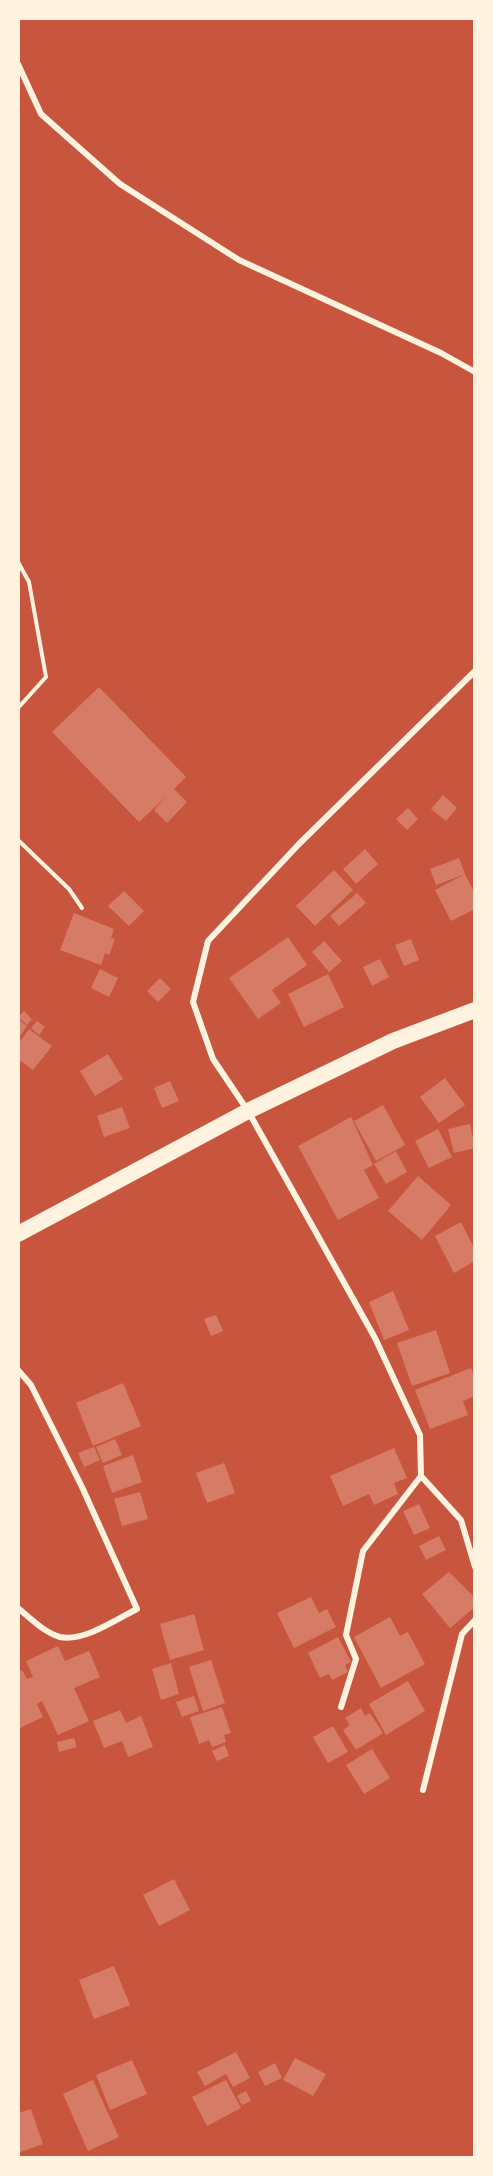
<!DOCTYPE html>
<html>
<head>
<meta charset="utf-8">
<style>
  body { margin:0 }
  #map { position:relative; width:493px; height:2176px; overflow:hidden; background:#c8553d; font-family:Signika,sans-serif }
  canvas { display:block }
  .frame { position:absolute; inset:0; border:20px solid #fff3e0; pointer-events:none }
</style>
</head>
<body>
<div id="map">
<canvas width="493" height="2176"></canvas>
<div class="frame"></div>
</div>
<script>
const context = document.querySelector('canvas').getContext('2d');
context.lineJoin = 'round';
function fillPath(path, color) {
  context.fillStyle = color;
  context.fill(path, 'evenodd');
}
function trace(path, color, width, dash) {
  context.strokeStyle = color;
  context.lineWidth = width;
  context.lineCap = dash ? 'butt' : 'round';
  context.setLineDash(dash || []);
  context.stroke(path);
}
const building = new Path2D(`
  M 99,687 L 186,777 L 174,789 L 187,802 L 167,823 L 154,810 L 167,796 L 139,822 L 52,732 Z
  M 443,795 L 457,808 L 446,821 L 431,809 Z
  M 408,808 L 418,819 L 407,830 L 396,819 Z
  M 365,849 L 378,864 L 356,884 L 343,869 Z
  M 459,858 L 465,874 L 436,885 L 430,869 Z
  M 334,870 L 353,890 L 315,926 L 296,906 Z
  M 465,874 L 475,894 L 475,909 L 451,921 L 435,890 Z
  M 124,891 L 144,911 L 129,926 L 108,906 Z
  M 357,893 L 366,903 L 339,926 L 330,916 Z
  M 74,913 L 114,929 L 111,938 L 115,939 L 109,955 L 105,953 L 101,965 L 60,950 Z
  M 288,937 L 307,965 L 272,990 L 281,1003 L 258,1019 L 229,978 Z
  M 411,939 L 419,960 L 404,966 L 395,945 Z
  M 324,941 L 342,961 L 329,972 L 312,952 Z
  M 380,959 L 389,977 L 372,986 L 363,967 Z
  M 100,969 L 118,978 L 109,997 L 91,988 Z
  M 328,974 L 344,1007 L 304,1027 L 288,994 Z
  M 160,978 L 171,989 L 158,1002 L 147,991 Z
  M 24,1011 L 32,1019 L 27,1025 L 18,1017 Z
  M 18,1019 L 27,1026 L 18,1039 Z
  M 37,1021 L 45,1027 L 39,1035 L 31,1028 Z
  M 29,1029 L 52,1046 L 33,1070 L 18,1059 L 18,1044 Z
  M 108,1054 L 123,1079 L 95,1096 L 80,1071 Z
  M 445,1078 L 465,1105 L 439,1123 L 420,1097 Z
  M 170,1081 L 179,1101 L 162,1108 L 154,1088 Z
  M 383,1105 L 405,1145 L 376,1161 L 354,1121 Z
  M 122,1107 L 130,1128 L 104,1137 L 97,1116 Z
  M 351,1117 L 373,1165 L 364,1170 L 379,1198 L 338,1220 L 298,1146 Z
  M 470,1124 L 475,1148 L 454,1153 L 448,1129 Z
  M 438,1129 L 452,1157 L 429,1168 L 415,1141 Z
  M 396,1151 L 407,1172 L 386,1184 L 374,1164 Z
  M 418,1176 L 451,1205 L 422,1240 L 388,1211 Z
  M 461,1222 L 475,1250 L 475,1261 L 454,1273 L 435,1236 Z
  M 393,1291 L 409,1330 L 384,1340 L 369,1302 Z
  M 216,1315 L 223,1331 L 211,1336 L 204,1319 Z
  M 436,1330 L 450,1373 L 412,1386 L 397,1343 Z
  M 471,1368 L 475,1378 L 475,1396 L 463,1401 L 468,1415 L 430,1429 L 415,1390 Z
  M 123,1383 L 141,1426 L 93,1446 L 76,1403 Z
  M 115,1439 L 122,1455 L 103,1463 L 96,1447 Z
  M 94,1447 L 100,1460 L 84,1467 L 78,1453 Z
  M 394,1448 L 407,1478 L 394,1483 L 398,1494 L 374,1505 L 369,1494 L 343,1506 L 330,1476 Z
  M 133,1455 L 142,1482 L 112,1493 L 103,1466 Z
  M 224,1463 L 235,1493 L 207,1503 L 196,1473 Z
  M 140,1492 L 148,1519 L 122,1526 L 114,1499 Z
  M 419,1504 L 430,1528 L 414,1535 L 403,1511 Z
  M 439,1536 L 446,1550 L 426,1560 L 419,1546 Z
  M 449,1572 L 475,1598 L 475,1607 L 450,1628 L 422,1594 Z
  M 311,1597 L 319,1613 L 327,1609 L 336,1627 L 294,1648 L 277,1613 Z
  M 194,1614 L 204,1650 L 170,1660 L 160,1624 Z
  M 390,1617 L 400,1636 L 408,1632 L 425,1664 L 381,1688 L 354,1637 Z
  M 338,1637 L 351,1662 L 345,1665 L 348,1672 L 332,1680 L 329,1674 L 320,1678 L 308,1653 Z
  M 58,1646 L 65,1661 L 89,1651 L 100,1677 L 74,1688 L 89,1721 L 58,1735 L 42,1701 L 37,1704 L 43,1717 L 18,1729 L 18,1672 L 22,1670 L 27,1679 L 33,1677 L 26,1661 Z
  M 211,1660 L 225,1703 L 203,1711 L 189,1667 Z
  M 171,1663 L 179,1694 L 161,1700 L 152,1669 Z
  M 408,1681 L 425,1711 L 386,1735 L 369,1704 Z
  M 194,1696 L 199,1711 L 182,1717 L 176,1702 Z
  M 222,1707 L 231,1733 L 224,1735 L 226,1742 L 212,1747 L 209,1740 L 199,1744 L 190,1717 Z
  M 361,1708 L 365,1716 L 370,1713 L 383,1733 L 356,1750 L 343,1730 L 350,1725 L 345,1718 Z
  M 120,1710 L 126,1723 L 141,1716 L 153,1747 L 128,1757 L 122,1741 L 104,1748 L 93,1721 Z
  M 333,1726 L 348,1752 L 328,1763 L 313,1737 Z
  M 74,1738 L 77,1747 L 59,1752 L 57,1742 Z
  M 225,1745 L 229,1756 L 217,1761 L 212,1751 Z
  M 372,1749 L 390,1778 L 364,1794 L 346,1765 Z
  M 174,1879 L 190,1910 L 159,1926 L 143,1895 Z
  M 114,1966 L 130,2005 L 94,2019 L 79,1980 Z
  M 236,2052 L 250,2078 L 233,2087 L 226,2074 L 205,2086 L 197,2072 Z
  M 295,2058 L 326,2074 L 313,2096 L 283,2080 Z
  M 132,2060 L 147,2094 L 110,2110 L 96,2075 Z
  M 275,2063 L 282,2078 L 265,2086 L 258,2072 Z
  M 93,2080 L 119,2137 L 88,2151 L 63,2094 Z
  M 226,2080 L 241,2108 L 207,2126 L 192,2097 Z
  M 246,2091 L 251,2101 L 242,2105 L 237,2096 Z
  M 31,2109 L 43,2144 L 18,2153 L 18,2113 Z`);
const path = new Path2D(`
  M 18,562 L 29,582 L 46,677 L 18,708
  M 18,840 L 69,889 L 82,908`);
const minor = new Path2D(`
  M 18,64 L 41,114 L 120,184 L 239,260 L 441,353 L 475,372
  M 475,671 L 299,844 L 208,941 L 193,1002 L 213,1059 L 248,1111 L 375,1338 L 420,1435 L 421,1476 L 461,1520 L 475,1567
  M 18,1370 L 31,1385 L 82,1487 L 137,1609 C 117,1619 84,1642 60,1637 C 45,1633 30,1618 18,1608
  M 341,1707 L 356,1659 L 346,1635 L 363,1551 L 421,1476
  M 423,1790 L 462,1634 L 475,1620`);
const trunk = new Path2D(`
  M 18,1234 L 248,1111 L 393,1041 L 475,1010`);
fillPath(building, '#d67c66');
trace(path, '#fff3e0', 4);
trace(minor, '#fff3e0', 6);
trace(trunk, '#fff3e0', 16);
</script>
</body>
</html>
